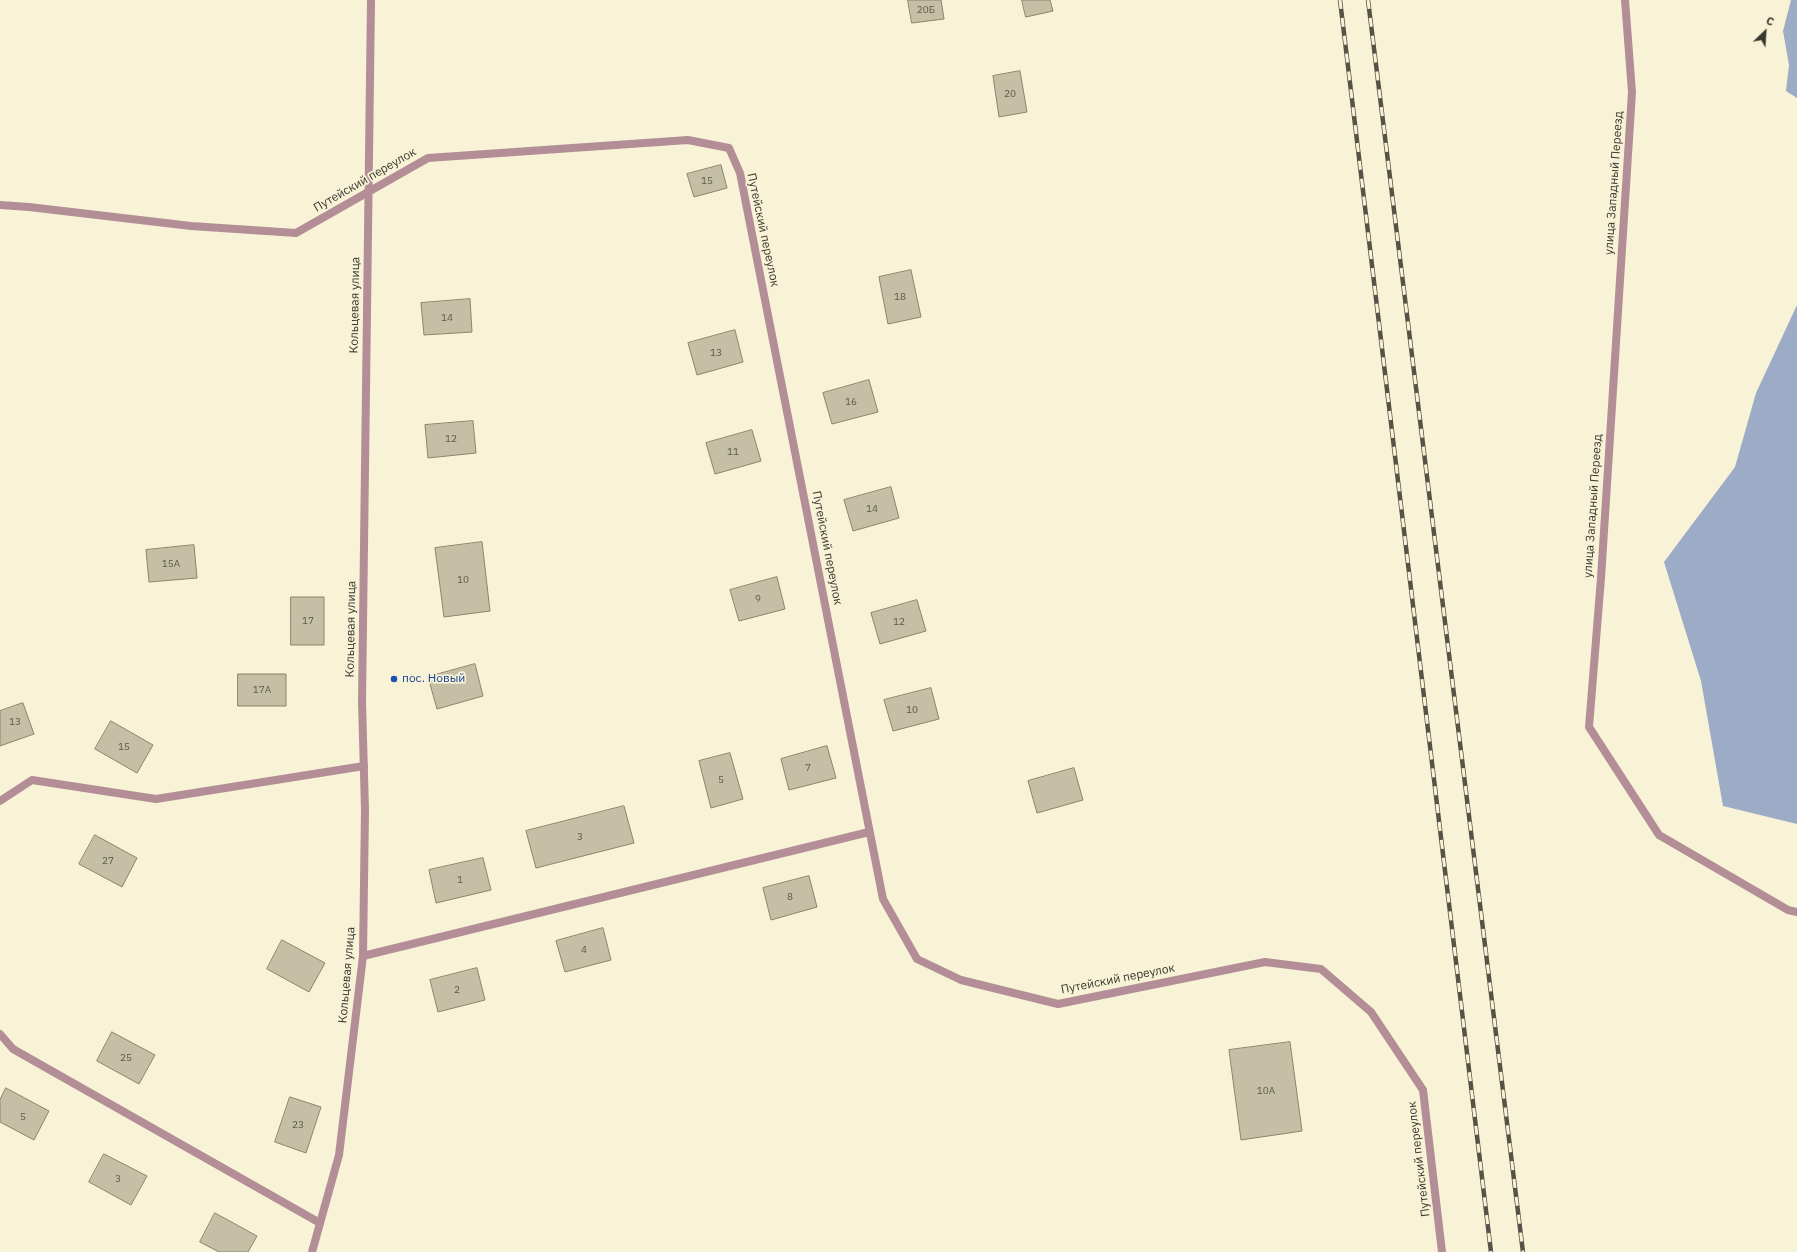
<!DOCTYPE html>
<html>
<head>
<meta charset="utf-8">
<style>
  body { margin:0 }
  #map { position:relative; width:1797px; height:1252px; overflow:hidden; background:#f8f2d7; font-family:"IBM Plex Sans",sans-serif }
  canvas { display:block }
  .north { position:absolute; left:1745px; top:12px; width:40px; height:40px; -webkit-text-stroke:3px #f8f2d7; paint-order:stroke; rotate:25deg; font-size:11px; font-weight:700; line-height:16px; text-align:center; color:#3a372d }
  .north::after { content:''; display:block; margin:auto; width:14px; height:18px; background:#3a372d; clip-path:polygon(50% 0,100% 100%,50% 72%,0 100%) }
</style>
</head>
<body>
<div id="map">
<canvas width="1797" height="1252"></canvas>
<div class="north">С</div>
</div>
<script>
const context = document.querySelector('canvas').getContext('2d');
context.lineJoin = 'round';
function fillPath(path, color) {
  context.fillStyle = color;
  context.fill(path, 'evenodd');
}
function trace(path, color, width, dash) {
  context.strokeStyle = color;
  context.lineWidth = width;
  context.lineCap = dash ? 'butt' : 'round';
  context.setLineDash(dash || []);
  context.stroke(path);
}
function write(font, color, halo, rows, align = 'center') {
  context.font = font + ' "IBM Plex Sans",sans-serif';
  context.lineWidth = 3.5;
  context.setLineDash([]);
  context.textBaseline = 'middle';
  context.strokeStyle = halo;
  context.fillStyle = color;
  for (const [text, x, y, turn = 0] of rows) {
    context.save();
    context.translate(x, y);
    context.rotate((+turn || 0) * Math.PI / 180);
    context.textAlign = isNaN(turn) ? turn : align;
    if (halo) context.strokeText(text, 0, 0);
    context.fillText(text, 0, 0);
    context.restore();
  }
}
const water = new Path2D(`
  M 1791,0 L 1797,0 L 1797,98 L 1786,91 L 1789,65 L 1783,31 Z
  M 1797,305 L 1797,824 L 1723,806 L 1701,681 L 1664,562 L 1735,467 L 1756,393 Z`);
const building = new Path2D(`
  M 908,0 L 941,0 L 944,19 L 912,23 Z
  M 1022,0 L 1050,0 L 1053,11 L 1026,17 Z
  M 1020,71 L 1027,112 L 999,117 L 993,76 Z
  M 721,165 L 727,188 L 694,197 L 687,174 Z
  M 911,270 L 921,317 L 888,324 L 879,277 Z
  M 470,299 L 472,332 L 424,335 L 421,303 Z
  M 735,330 L 743,362 L 697,375 L 688,343 Z
  M 869,380 L 878,412 L 832,424 L 823,393 Z
  M 473,421 L 476,453 L 428,458 L 425,425 Z
  M 752,430 L 761,461 L 715,474 L 706,443 Z
  M 891,487 L 899,518 L 853,531 L 844,500 Z
  M 482,542 L 490,611 L 444,617 L 435,548 Z
  M 194,545 L 197,578 L 149,582 L 146,550 Z
  M 777,577 L 785,609 L 739,621 L 730,590 Z
  M 291,597 L 324,597 L 324,645 L 291,645 Z
  M 917,600 L 926,631 L 880,644 L 871,613 Z
  M 475,664 L 483,696 L 437,709 L 428,677 Z
  M 238,674 L 286,674 L 286,706 L 238,706 Z
  M 931,688 L 939,719 L 893,731 L 884,700 Z
  M 23,703 L 34,734 L 0,746 L 0,711 Z
  M 111,721 L 153,745 L 137,773 L 95,749 Z
  M 827,746 L 836,778 L 789,790 L 781,759 Z
  M 730,753 L 743,799 L 711,808 L 699,761 Z
  M 1074,768 L 1083,800 L 1037,813 L 1028,781 Z
  M 624,806 L 634,843 L 536,868 L 526,831 Z
  M 95,835 L 137,858 L 122,887 L 79,864 Z
  M 483,858 L 491,890 L 436,903 L 429,870 Z
  M 809,876 L 817,907 L 771,920 L 763,888 Z
  M 603,928 L 611,960 L 565,972 L 556,941 Z
  M 282,940 L 325,963 L 309,992 L 267,969 Z
  M 477,968 L 485,1000 L 438,1012 L 430,980 Z
  M 112,1032 L 155,1055 L 139,1084 L 97,1061 Z
  M 1290,1042 L 1302,1131 L 1241,1140 L 1229,1050 Z
  M 6,1088 L 49,1111 L 34,1140 L 0,1122 L 0,1100 Z
  M 290,1097 L 321,1107 L 306,1153 L 275,1142 Z
  M 104,1154 L 147,1176 L 131,1205 L 89,1182 Z
  M 215,1213 L 257,1236 L 248,1252 L 219,1252 L 200,1242 Z`);
const service = new Path2D(`
  M 0,205 L 29,207 L 191,226 L 296,233 L 428,158 L 688,140 L 729,148 L 740,173 L 883,899 L 917,959 L 961,980 L 1058,1004 L 1265,962 L 1321,969 L 1371,1012 L 1423,1090 L 1442,1252
  M 0,801 L 32,780 L 156,799 L 364,766
  M 363,956 L 869,832
  M 0,1034 L 13,1049 L 320,1223`);
const minor = new Path2D(`
  M 1625,0 L 1632,92 L 1601,578 L 1589,727 L 1659,835 L 1788,910 L 1797,912
  M 312,1252 L 339,1155 L 363,956 L 365,810 L 362,702 L 371,0`);
const rail = new Path2D(`
  M 1340,0 L 1491,1252
  M 1368,0 L 1523,1252`);
const markers = [
  [394,679,4,"#1a4fb4"]
];
const numberNames = [
  ["20Б",926,10],
  ["20",1010,94],
  ["15",707,181],
  ["18",900,297],
  ["14",447,318],
  ["13",716,353],
  ["16",851,402],
  ["12",451,439],
  ["11",733,452],
  ["14",872,509],
  ["15А",171,564],
  ["10",463,580],
  ["9",758,599],
  ["17",308,621],
  ["12",899,622],
  ["17А",262,690],
  ["10",912,710],
  ["13",15,722],
  ["15",124,747],
  ["7",808,768],
  ["5",721,780],
  ["3",580,837],
  ["27",108,861],
  ["1",460,880],
  ["8",790,897],
  ["4",584,950],
  ["2",457,990],
  ["25",126,1058],
  ["10А",1266,1091],
  ["5",23,1117],
  ["23",298,1125],
  ["3",118,1179]
];
const streetNames = [
  ["Путейский переулок",365,180,-30],
  ["улица Западный Переезд",1614,183,-86],
  ["Путейский переулок",763,230,78],
  ["Кольцевая улица",355,305,-89],
  ["улица Западный Переезд",1593,506,-86],
  ["Путейский переулок",827,548,79],
  ["Кольцевая улица",351,629,-89],
  ["Кольцевая улица",347,975,-85],
  ["Путейский переулок",1118,979,-11],
  ["Путейский переулок",1419,1159,-97]
];
const transitNames = [
  ["пос. Новый",402,679]
];
fillPath(water, '#9dacc6');
fillPath(building, '#c5c0a5');
trace(building, '#8a846b', 1);
trace(service, '#b38e96', 8);
trace(minor, '#b38e96', 8);
trace(rail, '#565246', 4.5);
trace(rail, '#f8f2d7', 3, [9]);
for (const [x, y, r, color] of markers) {
  const dot = new Path2D();
  dot.arc(x, y, r, 0, 2 * Math.PI);
  context.fillStyle = color;
  context.fill(dot);
  trace(dot, '#f8f2d7', 1.5);
}
write('10px', '#5d594b', null, numberNames);
write('12px', '#3a372d', '#f8f2d7', streetNames);
write('12px', '#164399', '#f8f2d7', transitNames, 'left');
</script>
</body>
</html>
